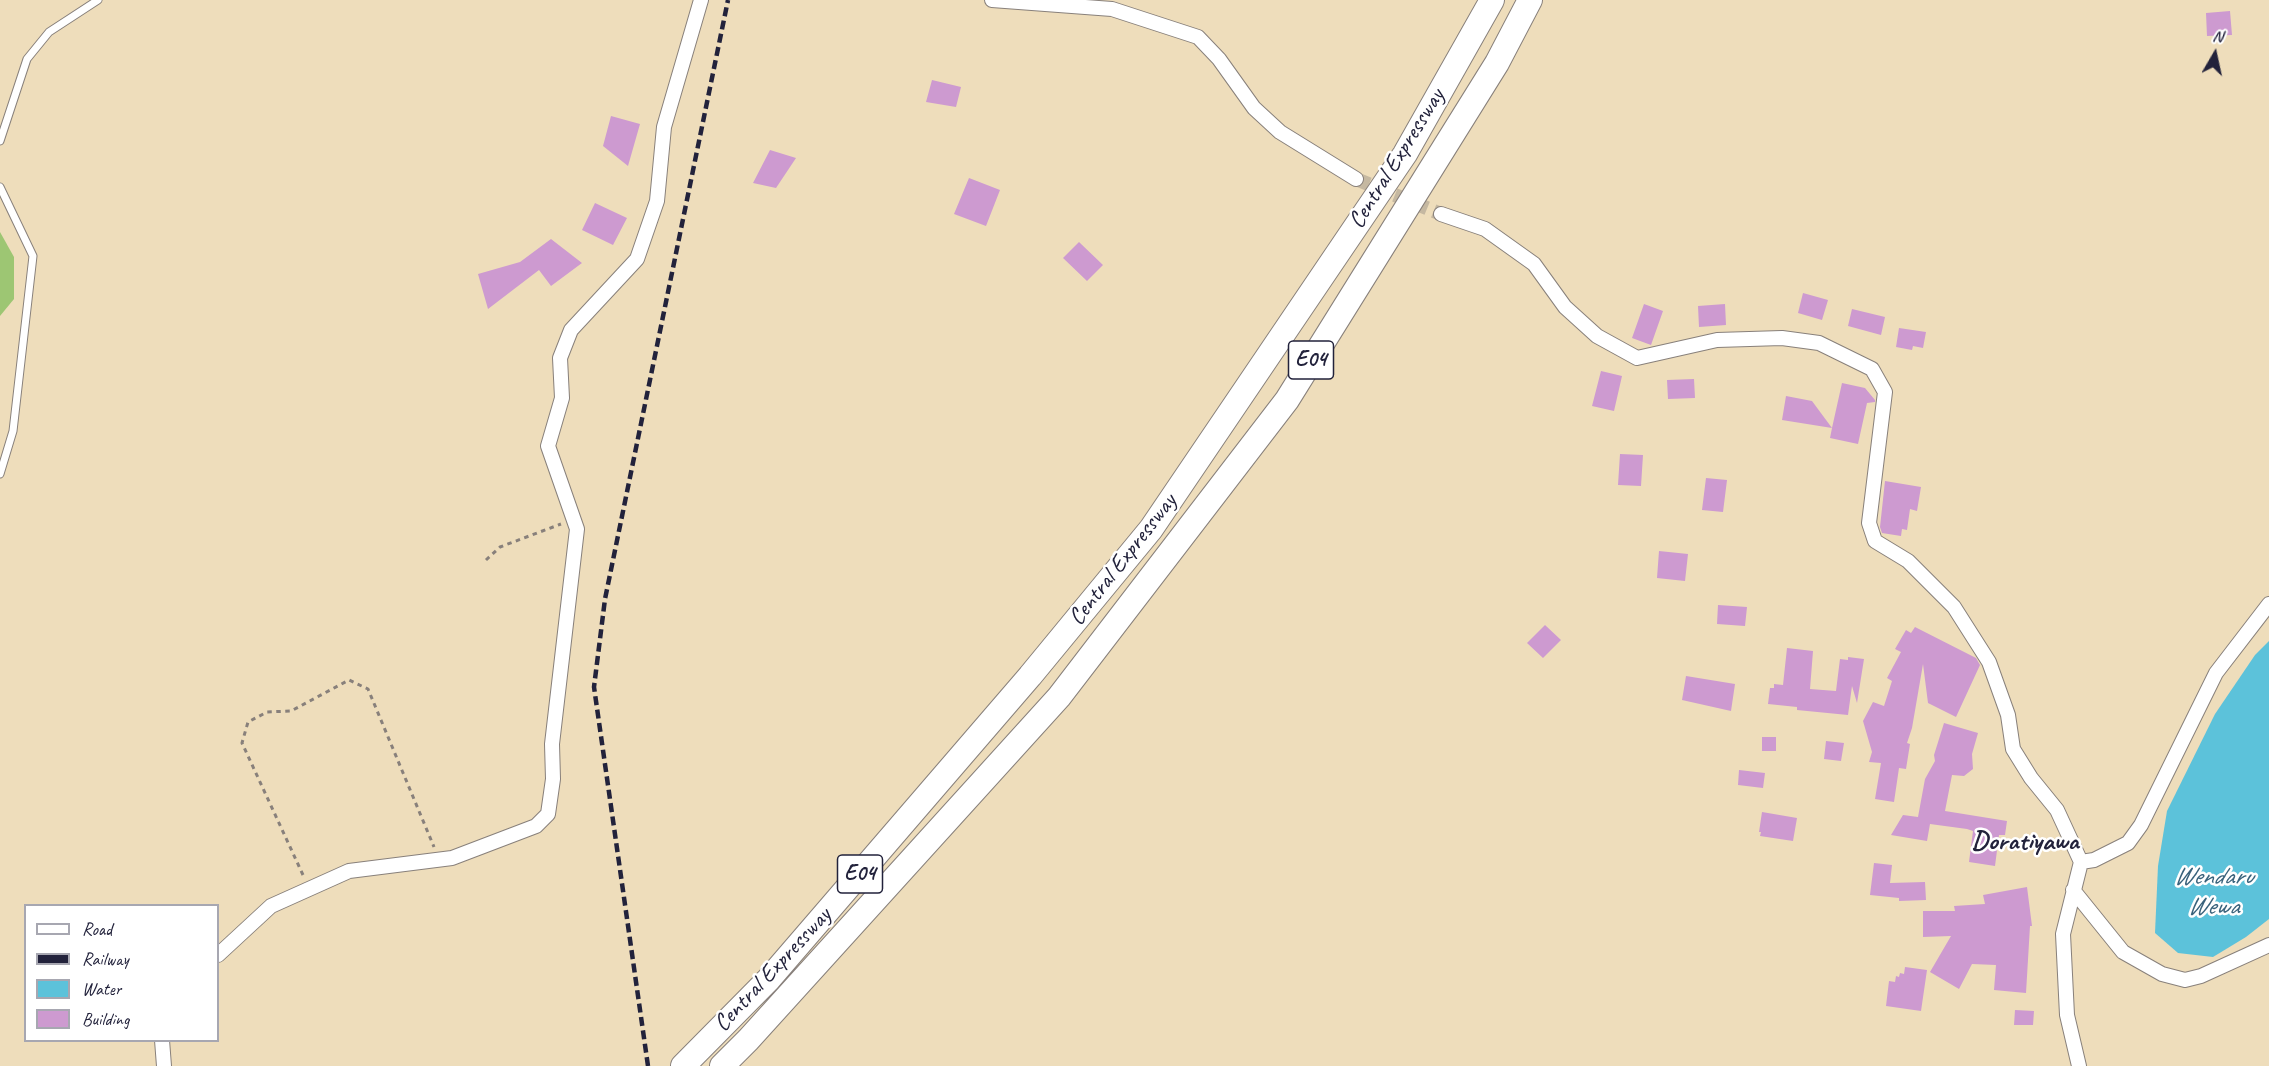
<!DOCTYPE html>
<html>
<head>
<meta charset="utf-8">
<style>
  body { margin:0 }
  #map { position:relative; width:2269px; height:1066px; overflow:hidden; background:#edb; font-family:Caveat,sans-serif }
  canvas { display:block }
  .legend { position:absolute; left:24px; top:904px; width:195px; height:138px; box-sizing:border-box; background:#fff; border:2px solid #a7a7b1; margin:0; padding:8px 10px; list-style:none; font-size:18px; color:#22223b }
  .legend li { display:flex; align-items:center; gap:12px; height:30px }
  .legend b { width:30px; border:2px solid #a7a7b1 }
  .north { position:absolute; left:2185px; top:24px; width:60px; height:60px; -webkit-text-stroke:4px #fff; paint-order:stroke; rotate:9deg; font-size:16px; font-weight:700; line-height:24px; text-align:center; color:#22223b }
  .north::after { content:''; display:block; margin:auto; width:21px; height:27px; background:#22223b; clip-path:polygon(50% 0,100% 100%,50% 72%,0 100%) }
</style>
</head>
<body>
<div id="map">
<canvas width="2269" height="1066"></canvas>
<ul class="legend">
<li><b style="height:8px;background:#fff"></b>Road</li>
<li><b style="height:8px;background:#22223b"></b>Railway</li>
<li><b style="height:16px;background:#5cc2da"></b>Water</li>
<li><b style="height:16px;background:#cd9ad0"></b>Building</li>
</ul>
<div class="north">N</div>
</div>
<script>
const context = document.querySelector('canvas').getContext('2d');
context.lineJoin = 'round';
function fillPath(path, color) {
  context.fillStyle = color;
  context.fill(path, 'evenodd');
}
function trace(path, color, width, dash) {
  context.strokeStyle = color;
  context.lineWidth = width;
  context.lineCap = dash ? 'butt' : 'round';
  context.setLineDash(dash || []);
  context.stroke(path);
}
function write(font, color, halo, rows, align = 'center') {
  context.font = font + ' Caveat,sans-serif';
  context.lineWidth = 5;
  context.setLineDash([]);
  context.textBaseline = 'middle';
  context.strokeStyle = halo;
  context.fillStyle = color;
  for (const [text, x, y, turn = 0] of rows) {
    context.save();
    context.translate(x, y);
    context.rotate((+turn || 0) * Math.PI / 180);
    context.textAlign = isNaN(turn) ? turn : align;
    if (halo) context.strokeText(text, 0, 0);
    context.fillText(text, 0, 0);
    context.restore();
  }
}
const green = new Path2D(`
  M 0,232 L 14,257 L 14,299 L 0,316 Z`);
const water = new Path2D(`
  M 2269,641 L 2269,919 L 2246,937 L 2213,957 L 2178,953 L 2155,933 L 2158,866 L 2167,811 L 2215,714 L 2255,655 Z`);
const building = new Path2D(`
  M 2230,11 L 2232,35 L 2207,36 L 2206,13 Z
  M 932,80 L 961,87 L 956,107 L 926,102 Z
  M 611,116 L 640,124 L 628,166 L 603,146 Z
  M 770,150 L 796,158 L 776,188 L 753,183 Z
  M 969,178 L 1000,190 L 986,226 L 954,214 Z
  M 595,203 L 627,218 L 613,245 L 582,230 Z
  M 551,239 L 582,263 L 551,286 L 539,270 L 488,309 L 478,274 L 520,262 Z
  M 1079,242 L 1103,265 L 1087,281 L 1063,258 Z
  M 1803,293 L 1828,300 L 1822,320 L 1798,313 Z
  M 1644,304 L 1663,311 L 1651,345 L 1632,338 Z
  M 1725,304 L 1726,325 L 1699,327 L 1698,306 Z
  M 1852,309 L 1885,317 L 1881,335 L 1848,326 Z
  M 1899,328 L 1926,332 L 1923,348 L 1913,346 L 1912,350 L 1896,347 Z
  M 1601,371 L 1622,376 L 1614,411 L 1592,406 Z
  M 1694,379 L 1695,398 L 1668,399 L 1667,380 Z
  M 1842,383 L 1865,388 L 1875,400 L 1875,402 L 1867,403 L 1858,444 L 1830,438 L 1832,428 L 1782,420 L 1786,396 L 1812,401 L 1832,428 Z
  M 1620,454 L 1643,455 L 1641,486 L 1618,485 Z
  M 1706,478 L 1727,480 L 1723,512 L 1702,510 Z
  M 1885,481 L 1921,487 L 1917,511 L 1910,509 L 1907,530 L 1902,529 L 1901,536 L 1882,533 L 1880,527 Z
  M 1659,551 L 1688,554 L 1685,581 L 1657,578 Z
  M 1718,605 L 1747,607 L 1745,626 L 1717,624 Z
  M 1545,625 L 1561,640 L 1543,658 L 1527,643 Z
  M 1915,627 L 1976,658 L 1980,665 L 1956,717 L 1928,703 L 1923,664 L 1912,728 L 1907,743 L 1910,744 L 1906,769 L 1899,768 L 1894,802 L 1875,799 L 1881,763 L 1869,762 L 1872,752 L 1863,721 L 1873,702 L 1884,706 L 1892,681 L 1887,678 L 1901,652 L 1895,649 L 1906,630 L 1911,633 Z
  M 1787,648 L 1813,651 L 1810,689 L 1836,691 L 1840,659 L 1848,660 L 1848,657 L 1864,659 L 1857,703 L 1852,686 L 1848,715 L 1797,710 L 1797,707 L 1768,704 L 1770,688 L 1774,688 L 1774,684 L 1783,685 Z
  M 1686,676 L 1735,684 L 1731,711 L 1682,700 Z
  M 1944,723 L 1978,733 L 1972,754 L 1973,769 L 1964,776 L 1952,775 L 1945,811 L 2007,821 L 2005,835 L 1999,835 L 1995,866 L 1969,862 L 1973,831 L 1967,829 L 1930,824 L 1927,841 L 1891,835 L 1903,815 L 1918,817 L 1925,779 L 1935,761 L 1934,755 Z
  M 1762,737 L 1776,737 L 1776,751 L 1762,751 Z
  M 1826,741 L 1844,743 L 1841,761 L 1824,759 Z
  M 1739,770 L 1765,773 L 1763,788 L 1738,785 Z
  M 1762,812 L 1797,818 L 1793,841 L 1760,836 L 1761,832 L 1759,832 Z
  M 1874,863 L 1892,865 L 1890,883 L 1925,882 L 1926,900 L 1899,901 L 1899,898 L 1870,895 Z
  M 2027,887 L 2032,926 L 2030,926 L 2026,993 L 1994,990 L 1996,965 L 1972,964 L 1959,989 L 1930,972 L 1951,936 L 1923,937 L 1923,911 L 1955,911 L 1954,906 L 1985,904 L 1983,895 Z
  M 1905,967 L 1927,970 L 1921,1011 L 1886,1006 L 1889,981 L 1895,982 L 1896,976 L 1899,977 L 1900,973 L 1904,974 Z
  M 2015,1010 L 2034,1011 L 2033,1025 L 2014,1025 Z`);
const minorTunnel = new Path2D(`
  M 1356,179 L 1441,214`);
const path = new Path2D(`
  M 486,560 L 500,547 L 561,524
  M 303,875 L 242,743 L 248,722 L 267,712 L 291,711 L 349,680 L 368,689 L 434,847`);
const service = new Path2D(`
  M 0,141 L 27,59 L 49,32 L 98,0
  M 0,187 L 33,256 L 13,431 L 0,474`);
const minor = new Path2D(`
  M 992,0 L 1112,9 L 1198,37 L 1219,59 L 1254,108 L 1280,132 L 1356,179
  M 1441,214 L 1485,229 L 1534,264 L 1565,307 L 1597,336 L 1637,358 L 1717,340 L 1782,338 L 1819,343 L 1872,369 L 1885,392 L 1869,523 L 1875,541 L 1908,561 L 1954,607 L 1989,662 L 2008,715 L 2013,749 L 2031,778 L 2057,810 L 2081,862
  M 2073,890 L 2123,952 L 2162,974 L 2185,980 L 2201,976 L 2269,945
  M 218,955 L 271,906 L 349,871 L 452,858 L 536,826 L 548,814 L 553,779 L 552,744 L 577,529 L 548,446 L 562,398 L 560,358 L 571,330 L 637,259 L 657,201 L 664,127 L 701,0
  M 162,1040 L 164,1066
  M 2079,1066 L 2067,1015 L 2063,934 L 2081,862 L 2094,860 L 2128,843 L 2141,825 L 2216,673 L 2269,604`);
const motorway = new Path2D(`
  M 683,1066 L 769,979 L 1030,676 L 1151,529 L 1405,154 L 1492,0
  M 722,1066 L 748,1040 L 1059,697 L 1287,400 L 1497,63 L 1530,0`);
const rail = new Path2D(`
  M 648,1066 L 594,687 L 605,599 L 728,0`);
const shields = [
  [1311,360,45],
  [860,874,45]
];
const shieldNames = [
  ["E04",1311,360],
  ["E04",860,874]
];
const streetNames = [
  ["Central Expressway",1397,159,-58],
  ["Central Expressway",1123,560,-52],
  ["Central Expressway",773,970,-47]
];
const waterNames = [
  ["Wendaru",2213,877],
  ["Wewa",2213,907]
];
const quarterNames = [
  ["Doratiyawa",2025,842]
];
fillPath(green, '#9dc673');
fillPath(water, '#5cc2da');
fillPath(building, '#cd9ad0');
trace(minorTunnel, '#c5b8a1', 14, [14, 7]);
trace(service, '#88807b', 9);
trace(minor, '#88807b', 16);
trace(motorway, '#88807b', 26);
trace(path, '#88807b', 3, [4.5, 4.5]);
trace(service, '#fff', 7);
trace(minor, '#fff', 14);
trace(motorway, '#fff', 24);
trace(rail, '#22223b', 4.5, [9, 4.5]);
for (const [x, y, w] of shields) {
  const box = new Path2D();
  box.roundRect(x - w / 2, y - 19, w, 38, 4.5);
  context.fillStyle = '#fff';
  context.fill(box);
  trace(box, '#22223b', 1.5);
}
write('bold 22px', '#22223b', null, shieldNames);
write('24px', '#22223b', '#fff', streetNames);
write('italic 26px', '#39627b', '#fff', waterNames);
write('bold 27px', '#22223b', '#fff', quarterNames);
</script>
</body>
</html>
